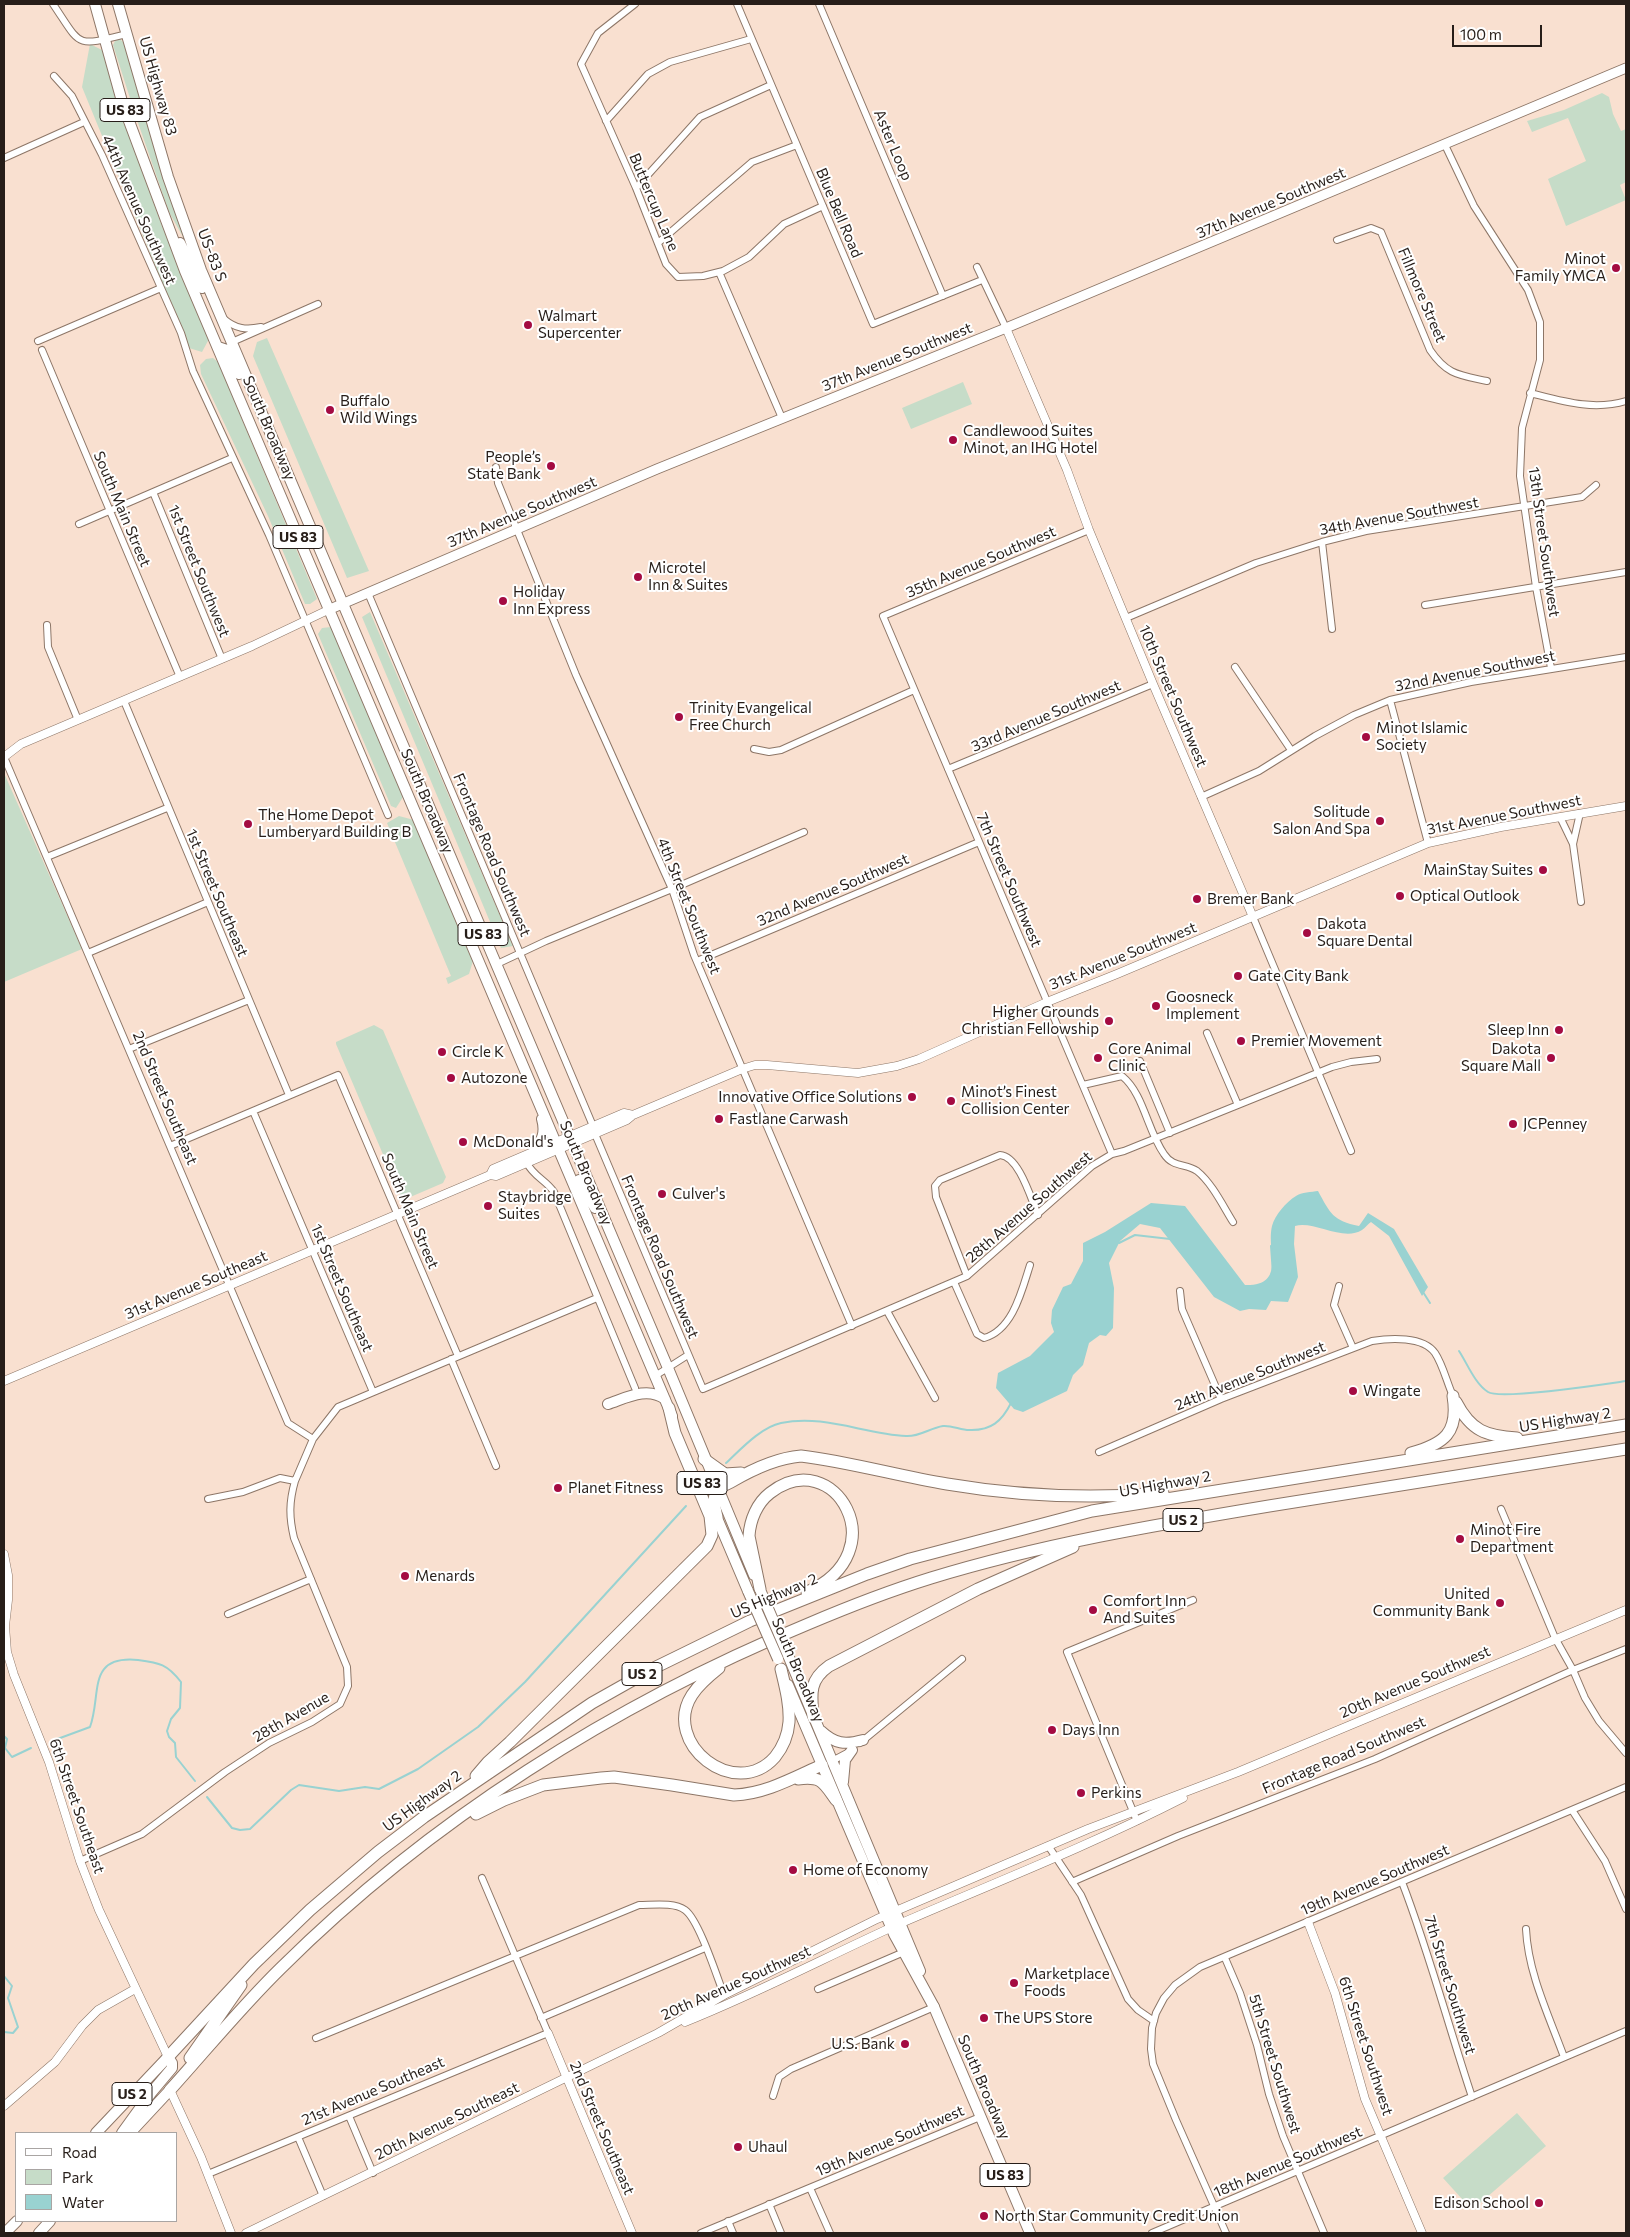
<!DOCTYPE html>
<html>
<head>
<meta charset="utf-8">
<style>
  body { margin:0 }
  #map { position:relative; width:1630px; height:2237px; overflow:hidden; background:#f9e0d0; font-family:Commissioner,sans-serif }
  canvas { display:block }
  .frame { position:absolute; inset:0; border:5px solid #271e19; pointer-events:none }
  .legend { position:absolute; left:15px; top:2132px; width:162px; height:90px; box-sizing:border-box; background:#fff; border:1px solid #a9a5a3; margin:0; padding:6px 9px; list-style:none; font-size:15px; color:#271e19 }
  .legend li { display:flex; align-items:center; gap:10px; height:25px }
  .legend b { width:25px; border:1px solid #a9a5a3 }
  .scale { position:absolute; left:1452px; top:25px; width:90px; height:22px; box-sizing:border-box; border:2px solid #271e19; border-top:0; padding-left:6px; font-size:15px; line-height:18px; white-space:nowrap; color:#271e19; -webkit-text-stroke:4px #fff; paint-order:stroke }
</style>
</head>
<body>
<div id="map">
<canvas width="1630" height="2237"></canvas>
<div class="frame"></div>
<ul class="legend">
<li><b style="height:6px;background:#fff"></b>Road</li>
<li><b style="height:14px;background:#c6dcc8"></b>Park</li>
<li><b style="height:14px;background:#99d2d1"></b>Water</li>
</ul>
<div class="scale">100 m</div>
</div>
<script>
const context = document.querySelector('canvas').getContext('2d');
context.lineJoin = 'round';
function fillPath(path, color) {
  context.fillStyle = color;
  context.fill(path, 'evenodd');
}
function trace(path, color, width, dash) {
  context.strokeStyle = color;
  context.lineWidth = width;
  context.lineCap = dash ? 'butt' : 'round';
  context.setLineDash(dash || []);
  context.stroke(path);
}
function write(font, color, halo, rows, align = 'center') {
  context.font = font + ' Commissioner,sans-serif';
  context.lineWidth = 4;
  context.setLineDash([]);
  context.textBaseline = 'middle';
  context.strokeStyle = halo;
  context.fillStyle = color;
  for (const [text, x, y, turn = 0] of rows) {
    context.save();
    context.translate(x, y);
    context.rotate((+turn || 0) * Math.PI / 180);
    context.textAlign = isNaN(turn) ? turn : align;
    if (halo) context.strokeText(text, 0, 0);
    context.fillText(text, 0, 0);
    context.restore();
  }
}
const green = new Path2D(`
  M 120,39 L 123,42 L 192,253 L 169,212 L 136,117 L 113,45 L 115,41 Z
  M 90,44 L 104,51 L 129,135 L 162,226 L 209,339 L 202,352 L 189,348 L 82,87 Z
  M 1602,93 L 1609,97 L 1613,114 L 1621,131 L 1626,129 L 1626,182 L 1620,185 L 1626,200 L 1566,226 L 1548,179 L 1586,161 L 1568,118 L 1532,132 L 1527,121 L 1564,110 Z
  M 267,338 L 369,571 L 347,578 L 253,356 L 257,342 Z
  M 213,358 L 218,362 L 317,599 L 310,604 L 305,604 L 268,516 L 201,374 L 200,365 L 206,359 Z
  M 963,382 L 972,404 L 911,429 L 902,408 Z
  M 370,612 L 513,946 L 501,948 L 362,617 Z
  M 331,627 L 403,797 L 396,808 L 391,806 L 318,634 L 322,628 Z
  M 4,773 L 82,949 L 4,982 Z
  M 399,816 L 414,820 L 473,961 L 469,974 L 448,984 L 446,978 L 451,976 L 387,823 Z
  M 374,1025 L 383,1030 L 446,1177 L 443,1183 L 408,1198 L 402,1199 L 336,1044 L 336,1042 Z
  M 1517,2113 L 1546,2146 L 1472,2210 L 1443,2178 Z`);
const water = new Path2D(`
  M 1318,1191 C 1330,1213 1333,1221 1359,1226 L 1368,1213 L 1394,1229 L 1428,1287 L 1422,1296 L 1389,1236 L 1371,1222 C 1368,1224 1365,1228 1362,1230 C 1343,1242 1313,1220 1295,1226 L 1294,1244 L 1298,1277 L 1288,1302 L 1271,1301 L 1266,1310 L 1249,1309 L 1240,1311 L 1214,1297 L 1160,1228 L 1140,1224 L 1120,1241 L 1109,1263 L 1114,1288 L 1113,1328 L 1106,1336 L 1100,1335 L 1089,1343 L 1083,1365 L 1073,1375 L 1067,1391 L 1023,1412 L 1014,1409 L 996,1388 L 998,1373 L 1030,1356 L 1054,1332 L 1051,1323 L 1052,1310 L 1063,1287 L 1071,1284 L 1083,1261 L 1083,1243 L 1105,1232 L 1151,1203 L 1185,1206 L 1245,1285 C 1287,1286 1266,1251 1272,1226 C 1275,1215 1286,1202 1296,1196 C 1301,1192 1312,1192 1318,1191 Z`);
const stream = new Path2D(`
  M 1119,1243 L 1135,1235 L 1170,1239
  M 1271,1246 L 1273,1274
  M 1423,1292 L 1430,1303
  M 1459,1351 C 1467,1363 1475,1384 1488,1392 C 1501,1400 1605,1384 1626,1381
  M 726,1463 C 740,1450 761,1427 781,1423 C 824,1414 864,1434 906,1436 C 919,1437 930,1428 943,1426 C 951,1425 961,1430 969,1430 C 991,1431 1002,1421 1011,1403
  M 4,1736 L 7,1739 L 5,1748 L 12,1757 L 31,1748
  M 52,1741 L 90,1727 C 102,1694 86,1655 138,1660 C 160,1663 167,1664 181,1682 L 180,1708 L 171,1719 L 167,1731 L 169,1737 L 175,1743 L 176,1757 L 195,1781
  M 207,1797 L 232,1828 L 240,1830 L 250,1829 L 291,1790 L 299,1785 L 339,1791 L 365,1787 L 379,1789 L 418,1769 L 478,1727 L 525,1682 L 686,1506
  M 4,1976 L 12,1986 L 8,1998 L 18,2027 L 13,2033 L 4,2032`);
const minor = new Path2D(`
  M 53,4 C 82,47 74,47 127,34
  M 635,4 L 598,33 L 581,64 L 636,188 L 666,264 L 678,277 L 703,276 L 723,271 L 749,257 L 784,224 L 823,206
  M 737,4 L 873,324 L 982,280
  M 819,4 L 943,296
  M 54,76 L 72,96 L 102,155 L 181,333 L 193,371 L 269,535 L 388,815
  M 606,121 L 648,74 L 670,62 L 751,39
  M 1445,145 L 1474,206 L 1528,290 L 1540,322 L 1540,360 L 1522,428 L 1520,476 L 1536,587 L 1551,668
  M 4,158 L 84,122
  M 636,188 L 700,117 L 771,85
  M 1337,240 L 1371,228 L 1381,232 L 1430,350 C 1447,375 1459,375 1487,381
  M 658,243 L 752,162 L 797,145
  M 977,267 L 1006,328
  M 719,272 L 782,418
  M 224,319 C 236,329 246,330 261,327
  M 38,341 L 161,288
  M 232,342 L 318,304
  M 42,350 L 180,677
  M 1530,393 C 1562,401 1593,411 1626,401
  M 496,467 L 498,483 L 576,675 L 672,889 L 694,955 L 852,1326
  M 153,492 L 222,659
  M 79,524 L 232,458
  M 1089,530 L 883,616 L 1112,1154
  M 1322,542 L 1332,629
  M 368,593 L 593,1126
  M 1425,605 L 1626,572
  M 1126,618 L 1256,563 L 1322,542 L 1366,531 L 1582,497 L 1596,485
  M 47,625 L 48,647 L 78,720
  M 1235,667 L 1291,750
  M 1390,700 L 1428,843
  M 124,701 L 289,1095
  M 754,749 L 769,752 L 781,750 L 914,690
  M 4,757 L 288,1423 L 313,1439
  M 948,769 L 1153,684
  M 1201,797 L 1259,771 L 1315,736 L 1354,715 L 1390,700 L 1471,682 L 1626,657
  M 1560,817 L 1573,844 L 1581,902
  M 1573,844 L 1580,813
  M 47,857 L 167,808
  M 1253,917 L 1351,1151
  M 88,953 L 208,902
  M 697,961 L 979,842
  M 497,964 L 546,941 L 672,889 L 804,832
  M 1207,1033 L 1238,1105
  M 129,1049 L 249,1000
  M 1140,1061 L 1170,1133
  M 1083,1085 L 1122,1076 C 1144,1094 1147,1130 1164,1154 C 1173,1168 1186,1163 1197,1171 C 1212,1183 1223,1206 1233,1222
  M 253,1111 L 373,1392
  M 595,1134 L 703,1389 L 967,1276 L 1092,1166 L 1112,1154 L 1124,1151 L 1332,1067 L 1351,1062 L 1377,1059
  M 170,1146 L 338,1075 L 458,1356
  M 527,1163 C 533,1176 546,1180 554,1192 L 635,1388
  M 967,1276 L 936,1197 L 935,1186 L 940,1180 L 1000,1155 C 1019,1156 1031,1199 1038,1215
  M 954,1282 L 977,1334 L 984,1338 C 1013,1330 1022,1290 1030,1265
  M 1339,1286 L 1334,1305 L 1353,1348
  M 1180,1291 L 1182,1309 L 1221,1399
  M 887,1311 L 935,1398
  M 451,1359 L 496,1466
  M 655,1376 L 688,1355
  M 1099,1452 L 1221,1399 L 1372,1341 C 1390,1338 1423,1336 1435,1353 C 1443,1365 1447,1383 1453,1396
  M 208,1499 L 243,1492 L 280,1478 L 295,1481 L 313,1439 L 338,1407 L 597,1298
  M 1501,1509 L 1555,1638 L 1573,1670 L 1585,1698 L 1599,1721 L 1626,1753
  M 228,1614 L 311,1579
  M 860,1743 L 962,1659
  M 832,1761 L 849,1752
  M 1572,1810 L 1605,1861 L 1626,1909
  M 1137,1821 L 1067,1652 L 1193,1600
  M 1049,1847 L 1081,1895 L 1128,1999 L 1138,2010 L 1154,2021
  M 80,1861 L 142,1834 L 225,1772 L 269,1743 L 312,1722 L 340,1704 L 348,1686 L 347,1667 L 294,1538 C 289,1517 289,1502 295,1481
  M 1072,1882 L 1178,1836 L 1375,1759 L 1573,1670 L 1626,1649
  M 1402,1882 C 1429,1952 1448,2025 1472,2097
  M 1526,1929 C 1528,1973 1549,2016 1564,2057
  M 1225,1958 L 1240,1993 L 1257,2045 L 1269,2094 L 1283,2136 L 1324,2233
  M 818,1989 L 904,1952
  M 541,2018 L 705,1948
  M 316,2038 L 639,1905 C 653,1905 674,1902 685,1910 C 699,1920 717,1977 724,1995
  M 773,2096 L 779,2077 L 791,2069 L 934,2007
  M 349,2116 L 373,2173
  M 298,2137 L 323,2196
  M 208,2174 L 548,2033 L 482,1878
  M 810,2188 L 830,2233
  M 769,2204 L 781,2233
  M 728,2221 L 733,2233
  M 701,2233 L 980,2117
  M 1152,2233 L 1626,2031
  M 1226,2233 L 1176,2120 L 1153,2064 L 1151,2049 L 1152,2028 L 1156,2013 L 1164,1998 L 1175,1985 L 1200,1967 L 1626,1787`);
const tertiary = new Path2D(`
  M 1006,328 L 1067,470 L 1089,530 L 1153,684 L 1253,917
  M 4,757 L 21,744 L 252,646 L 328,610
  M 490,1175 L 493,1169 L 624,1113 L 633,1115
  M 4,1381 L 490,1175 L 496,1176 L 627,1120 L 633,1115 L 742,1069 L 755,1065 L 767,1065 L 858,1073 L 897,1066 L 919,1059 L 1047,1002 L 1117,974 L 1428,843 L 1501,827 L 1626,806
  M 4,1554 L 8,1575 L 8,1600 L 5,1626 L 7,1652 L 14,1675 L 49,1762 L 80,1861 L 99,1910 L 168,2057
  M 1308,1922 L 1335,1993 L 1365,2099 L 1422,2233
  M 685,2022 C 758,1993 828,1956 899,1924 C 994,1883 1091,1845 1183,1798
  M 548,2033 L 632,2233
  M 170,2090 L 201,2157 L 231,2233
  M 4,2106 L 55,2062 L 82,2026 L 98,2010 L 135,1989
  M 246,2233 L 658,2033 L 724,1995 L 877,1919 L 1088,1829 L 1238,1772 L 1626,1610`);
const secondary = new Path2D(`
  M 328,610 L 657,469 L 1006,328 L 1626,68`);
const primary = new Path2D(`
  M 934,2007 L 1030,2233`);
const trunk = new Path2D(`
  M 95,4 L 123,105 L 185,271 L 672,1416
  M 118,4 L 168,177 L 201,270 L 668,1368 L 754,1575
  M 180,243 L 202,288
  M 218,347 L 227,350 L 239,374
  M 534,1152 C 542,1140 546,1133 542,1119
  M 579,1180 L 595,1208
  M 608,1404 C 626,1398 647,1386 665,1399
  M 714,1511 L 748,1591
  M 788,1655 L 920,1971
  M 788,1685 L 894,1934 L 934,2007
  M 821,1731 C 835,1744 845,1745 863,1740
  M 843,1782 L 845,1760 L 852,1750
  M 96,2133 L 168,2057 L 172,2063 L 172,2068 L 151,2093 L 122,2133
  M 130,2133 L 170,2090
  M 5,2233 L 17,2221
  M 39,2233 L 50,2221`);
const motorway = new Path2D(`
  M 1456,1402 C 1471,1431 1486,1436 1517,1438
  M 1411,1453 C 1444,1444 1459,1433 1453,1396
  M 704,1459 L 725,1474 L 741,1473
  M 717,1517 C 715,1509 712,1498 717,1490 C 720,1487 727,1484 731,1482 C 753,1469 776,1458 801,1456 C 850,1462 898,1476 947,1484 C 1018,1496 1092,1499 1163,1493
  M 760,1589 L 749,1536 C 750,1520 757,1503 770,1493 C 834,1443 898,1552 807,1592
  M 719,1668 C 709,1676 699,1684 692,1695 C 661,1743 735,1802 775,1757 C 783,1747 788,1735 789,1722 C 790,1704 785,1686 781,1669
  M 813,1716 C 811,1694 809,1680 829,1666 L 978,1589 L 1073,1547
  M 476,1776 L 488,1762 L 510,1742 L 707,1546 L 712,1535 L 710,1516 L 675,1433 L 669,1408
  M 798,1779 C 822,1776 823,1782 836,1800
  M 476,1814 L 504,1800 L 543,1785 L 601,1778 L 614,1777 L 672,1785 L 734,1795 C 765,1794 793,1778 822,1765
  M 168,2057 L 254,1964 L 310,1910 L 378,1852 L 424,1817 L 592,1703 L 654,1668 L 750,1621 L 867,1574 L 910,1559 L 1092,1511 L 1626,1425
  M 190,2058 L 241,1985
  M 170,2090 C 207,2049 242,2006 281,1968 C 430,1820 614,1704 808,1624 C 848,1607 889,1591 931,1578 C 1042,1544 1155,1525 1269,1506 C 1388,1486 1507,1467 1626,1449`);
const trunkBridge = new Path2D(`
  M 748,1591 L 778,1659
  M 761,1592 L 788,1655`);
const markers = [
  [1616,268,5,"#a40b42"],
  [528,325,5,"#a40b42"],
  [330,410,5,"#a40b42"],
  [953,440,5,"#a40b42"],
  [551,466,5,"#a40b42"],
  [638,577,5,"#a40b42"],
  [503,601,5,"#a40b42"],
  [679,717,5,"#a40b42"],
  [1366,737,5,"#a40b42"],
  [1380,821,5,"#a40b42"],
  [248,824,5,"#a40b42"],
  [1543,870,5,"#a40b42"],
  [1400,896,5,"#a40b42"],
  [1197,899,5,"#a40b42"],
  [1307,933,5,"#a40b42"],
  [1238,976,5,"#a40b42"],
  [1156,1006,5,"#a40b42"],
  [1109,1021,5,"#a40b42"],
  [1559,1030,5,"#a40b42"],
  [1241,1041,5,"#a40b42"],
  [442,1052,5,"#a40b42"],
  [1098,1058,5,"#a40b42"],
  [1551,1058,5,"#a40b42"],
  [451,1078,5,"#a40b42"],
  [912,1097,5,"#a40b42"],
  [951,1101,5,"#a40b42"],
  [719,1119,5,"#a40b42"],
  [1513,1124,5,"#a40b42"],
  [463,1142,5,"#a40b42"],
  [662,1194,5,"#a40b42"],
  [488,1206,5,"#a40b42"],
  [1353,1391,5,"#a40b42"],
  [558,1488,5,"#a40b42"],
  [1460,1539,5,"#a40b42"],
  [405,1576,5,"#a40b42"],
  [1500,1603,5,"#a40b42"],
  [1093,1610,5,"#a40b42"],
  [1052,1730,5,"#a40b42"],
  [1081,1793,5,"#a40b42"],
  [793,1870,5,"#a40b42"],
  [1014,1983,5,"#a40b42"],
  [984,2018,5,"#a40b42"],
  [905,2044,5,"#a40b42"],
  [738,2147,5,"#a40b42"],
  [1539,2203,5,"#a40b42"],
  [984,2216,5,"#a40b42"]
];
const shields = [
  [125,110,50],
  [298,537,50],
  [483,934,50],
  [702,1483,50],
  [1183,1520,40],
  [642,1674,40],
  [132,2094,40],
  [1005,2175,50]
];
const shieldNames = [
  ["US 83",125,110],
  ["US 83",298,537],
  ["US 83",483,934],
  ["US 83",702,1483],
  ["US 2",1183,1520],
  ["US 2",642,1674],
  ["US 2",132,2094],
  ["US 83",1005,2175]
];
const streetNames = [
  ["US Highway 83",158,86,74],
  ["Aster Loop",893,145,67],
  ["Buttercup Lane",654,202,67],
  ["37th Avenue Southwest",1271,203,-23],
  ["44th Avenue Southwest",139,210,66],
  ["Blue Bell Road",839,213,67],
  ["US-83 S",212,255,69],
  ["Fillmore Street",1422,295,67],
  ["37th Avenue Southwest",897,357,-22],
  ["South Broadway",269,428,67],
  ["South Main Street",122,509,67],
  ["37th Avenue Southwest",522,512,-23],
  ["34th Avenue Southwest",1399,516,-10],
  ["13th Street Southwest",1544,542,82],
  ["35th Avenue Southwest",981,562,-23],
  ["1st Street Southwest",199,571,68],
  ["32nd Avenue Southwest",1475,671,-11],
  ["10th Street Southwest",1173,696,67],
  ["33rd Avenue Southwest",1046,716,-23],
  ["South Broadway",427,801,67],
  ["31st Avenue Southwest",1504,815,-11],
  ["Frontage Road Southwest",492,855,67],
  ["7th Street Southwest",1009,880,67],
  ["32nd Avenue Southwest",833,890,-23],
  ["1st Street Southeast",217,893,67],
  ["4th Street Southwest",689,906,68],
  ["31st Avenue Southwest",1123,956,-22],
  ["2nd Street Southeast",165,1098,67],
  ["South Broadway",586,1173,67],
  ["28th Avenue Southwest",1029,1207,-41],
  ["South Main Street",410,1211,67],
  ["Frontage Road Southwest",660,1257,67],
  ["31st Avenue Southeast",196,1285,-23],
  ["1st Street Southeast",342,1288,67],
  ["24th Avenue Southwest",1250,1376,-22],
  ["US Highway 2",1565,1420,-9],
  ["US Highway 2",1165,1484,-10],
  ["US Highway 2",774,1596,-23],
  ["South Broadway",798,1670,67],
  ["20th Avenue Southwest",1415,1682,-23],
  ["28th Avenue",291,1717,-30],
  ["Frontage Road Southwest",1344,1755,-23],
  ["US Highway 2",422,1801,-36],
  ["6th Street Southeast",77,1806,71],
  ["19th Avenue Southwest",1375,1880,-23],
  ["20th Avenue Southwest",736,1983,-24],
  ["7th Street Southwest",1450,1985,73],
  ["6th Street Southwest",1366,2046,72],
  ["5th Street Southwest",1275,2064,73],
  ["South Broadway",984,2087,67],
  ["21st Avenue Southeast",373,2091,-23],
  ["20th Avenue Southeast",447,2121,-26],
  ["2nd Street Southeast",602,2128,67],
  ["19th Avenue Southwest",890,2141,-23],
  ["18th Avenue Southwest",1288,2162,-23]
];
const poiNames = [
  ["Minot",1606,259,"right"],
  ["Family YMCA",1606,276,"right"],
  ["Walmart",538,316],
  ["Supercenter",538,333],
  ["Buffalo",340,401],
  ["Wild Wings",340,418],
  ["Candlewood Suites",963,431],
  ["Minot, an IHG Hotel",963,448],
  ["People’s",541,457,"right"],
  ["State Bank",541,474,"right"],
  ["Microtel",648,568],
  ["Inn & Suites",648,585],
  ["Holiday",513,592],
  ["Inn Express",513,609],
  ["Trinity Evangelical",689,708],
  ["Free Church",689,725],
  ["Minot Islamic",1376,728],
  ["Society",1376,745],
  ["Solitude",1370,812,"right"],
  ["Salon And Spa",1370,829,"right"],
  ["The Home Depot",258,815],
  ["Lumberyard Building B",258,832],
  ["MainStay Suites",1533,870,"right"],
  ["Optical Outlook",1410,896],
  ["Bremer Bank",1207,899],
  ["Dakota",1317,924],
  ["Square Dental",1317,941],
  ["Gate City Bank",1248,976],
  ["Goosneck",1166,997],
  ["Implement",1166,1014],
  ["Higher Grounds",1099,1012,"right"],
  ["Christian Fellowship",1099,1029,"right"],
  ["Sleep Inn",1549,1030,"right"],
  ["Premier Movement",1251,1041],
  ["Core Animal",1108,1049],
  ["Clinic",1108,1066],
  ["Dakota",1541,1049,"right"],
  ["Square Mall",1541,1066,"right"],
  ["Circle K",452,1052],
  ["Autozone",461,1078],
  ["Minot’s Finest",961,1092],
  ["Collision Center",961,1109],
  ["Innovative Office Solutions",902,1097,"right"],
  ["Fastlane Carwash",729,1119],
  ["JCPenney",1523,1124],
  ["McDonald's",473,1142],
  ["Culver's",672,1194],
  ["Staybridge",498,1197],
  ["Suites",498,1214],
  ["Wingate",1363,1391],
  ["Planet Fitness",568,1488],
  ["Minot Fire",1470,1530],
  ["Department",1470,1547],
  ["Menards",415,1576],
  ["United",1490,1594,"right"],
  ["Community Bank",1490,1611,"right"],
  ["Comfort Inn",1103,1601],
  ["And Suites",1103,1618],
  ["Days Inn",1062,1730],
  ["Perkins",1091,1793],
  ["Home of Economy",803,1870],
  ["Marketplace",1024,1974],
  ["Foods",1024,1991],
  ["The UPS Store",994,2018],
  ["U.S. Bank",895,2044,"right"],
  ["Uhaul",748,2147],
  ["Edison School",1529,2203,"right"],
  ["North Star Community Credit Union",994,2216]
];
fillPath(green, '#c6dcc8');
fillPath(water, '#99d2d1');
trace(stream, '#99d2d1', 2);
trace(minor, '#8d7667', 8);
trace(tertiary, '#8d7667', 9);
trace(secondary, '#8d7667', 11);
trace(primary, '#8d7667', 12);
trace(trunk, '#8d7667', 12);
trace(motorway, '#8d7667', 13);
trace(minor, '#fff', 6);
trace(tertiary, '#fff', 8);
trace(secondary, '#fff', 9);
trace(primary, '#fff', 10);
trace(trunk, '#fff', 10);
trace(motorway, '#fff', 11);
trace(trunkBridge, '#8d7667', 12, []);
trace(trunkBridge, '#fff', 10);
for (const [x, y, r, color] of markers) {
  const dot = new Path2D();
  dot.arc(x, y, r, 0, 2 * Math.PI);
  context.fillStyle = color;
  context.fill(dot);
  trace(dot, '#fff', 2);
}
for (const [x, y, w] of shields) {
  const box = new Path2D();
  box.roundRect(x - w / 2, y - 11.5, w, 23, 4);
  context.fillStyle = '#fff';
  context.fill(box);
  trace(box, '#271e19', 1);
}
write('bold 14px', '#271e19', null, shieldNames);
write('15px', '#271e19', '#fff', streetNames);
write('15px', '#271e19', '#fff', poiNames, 'left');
</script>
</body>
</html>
